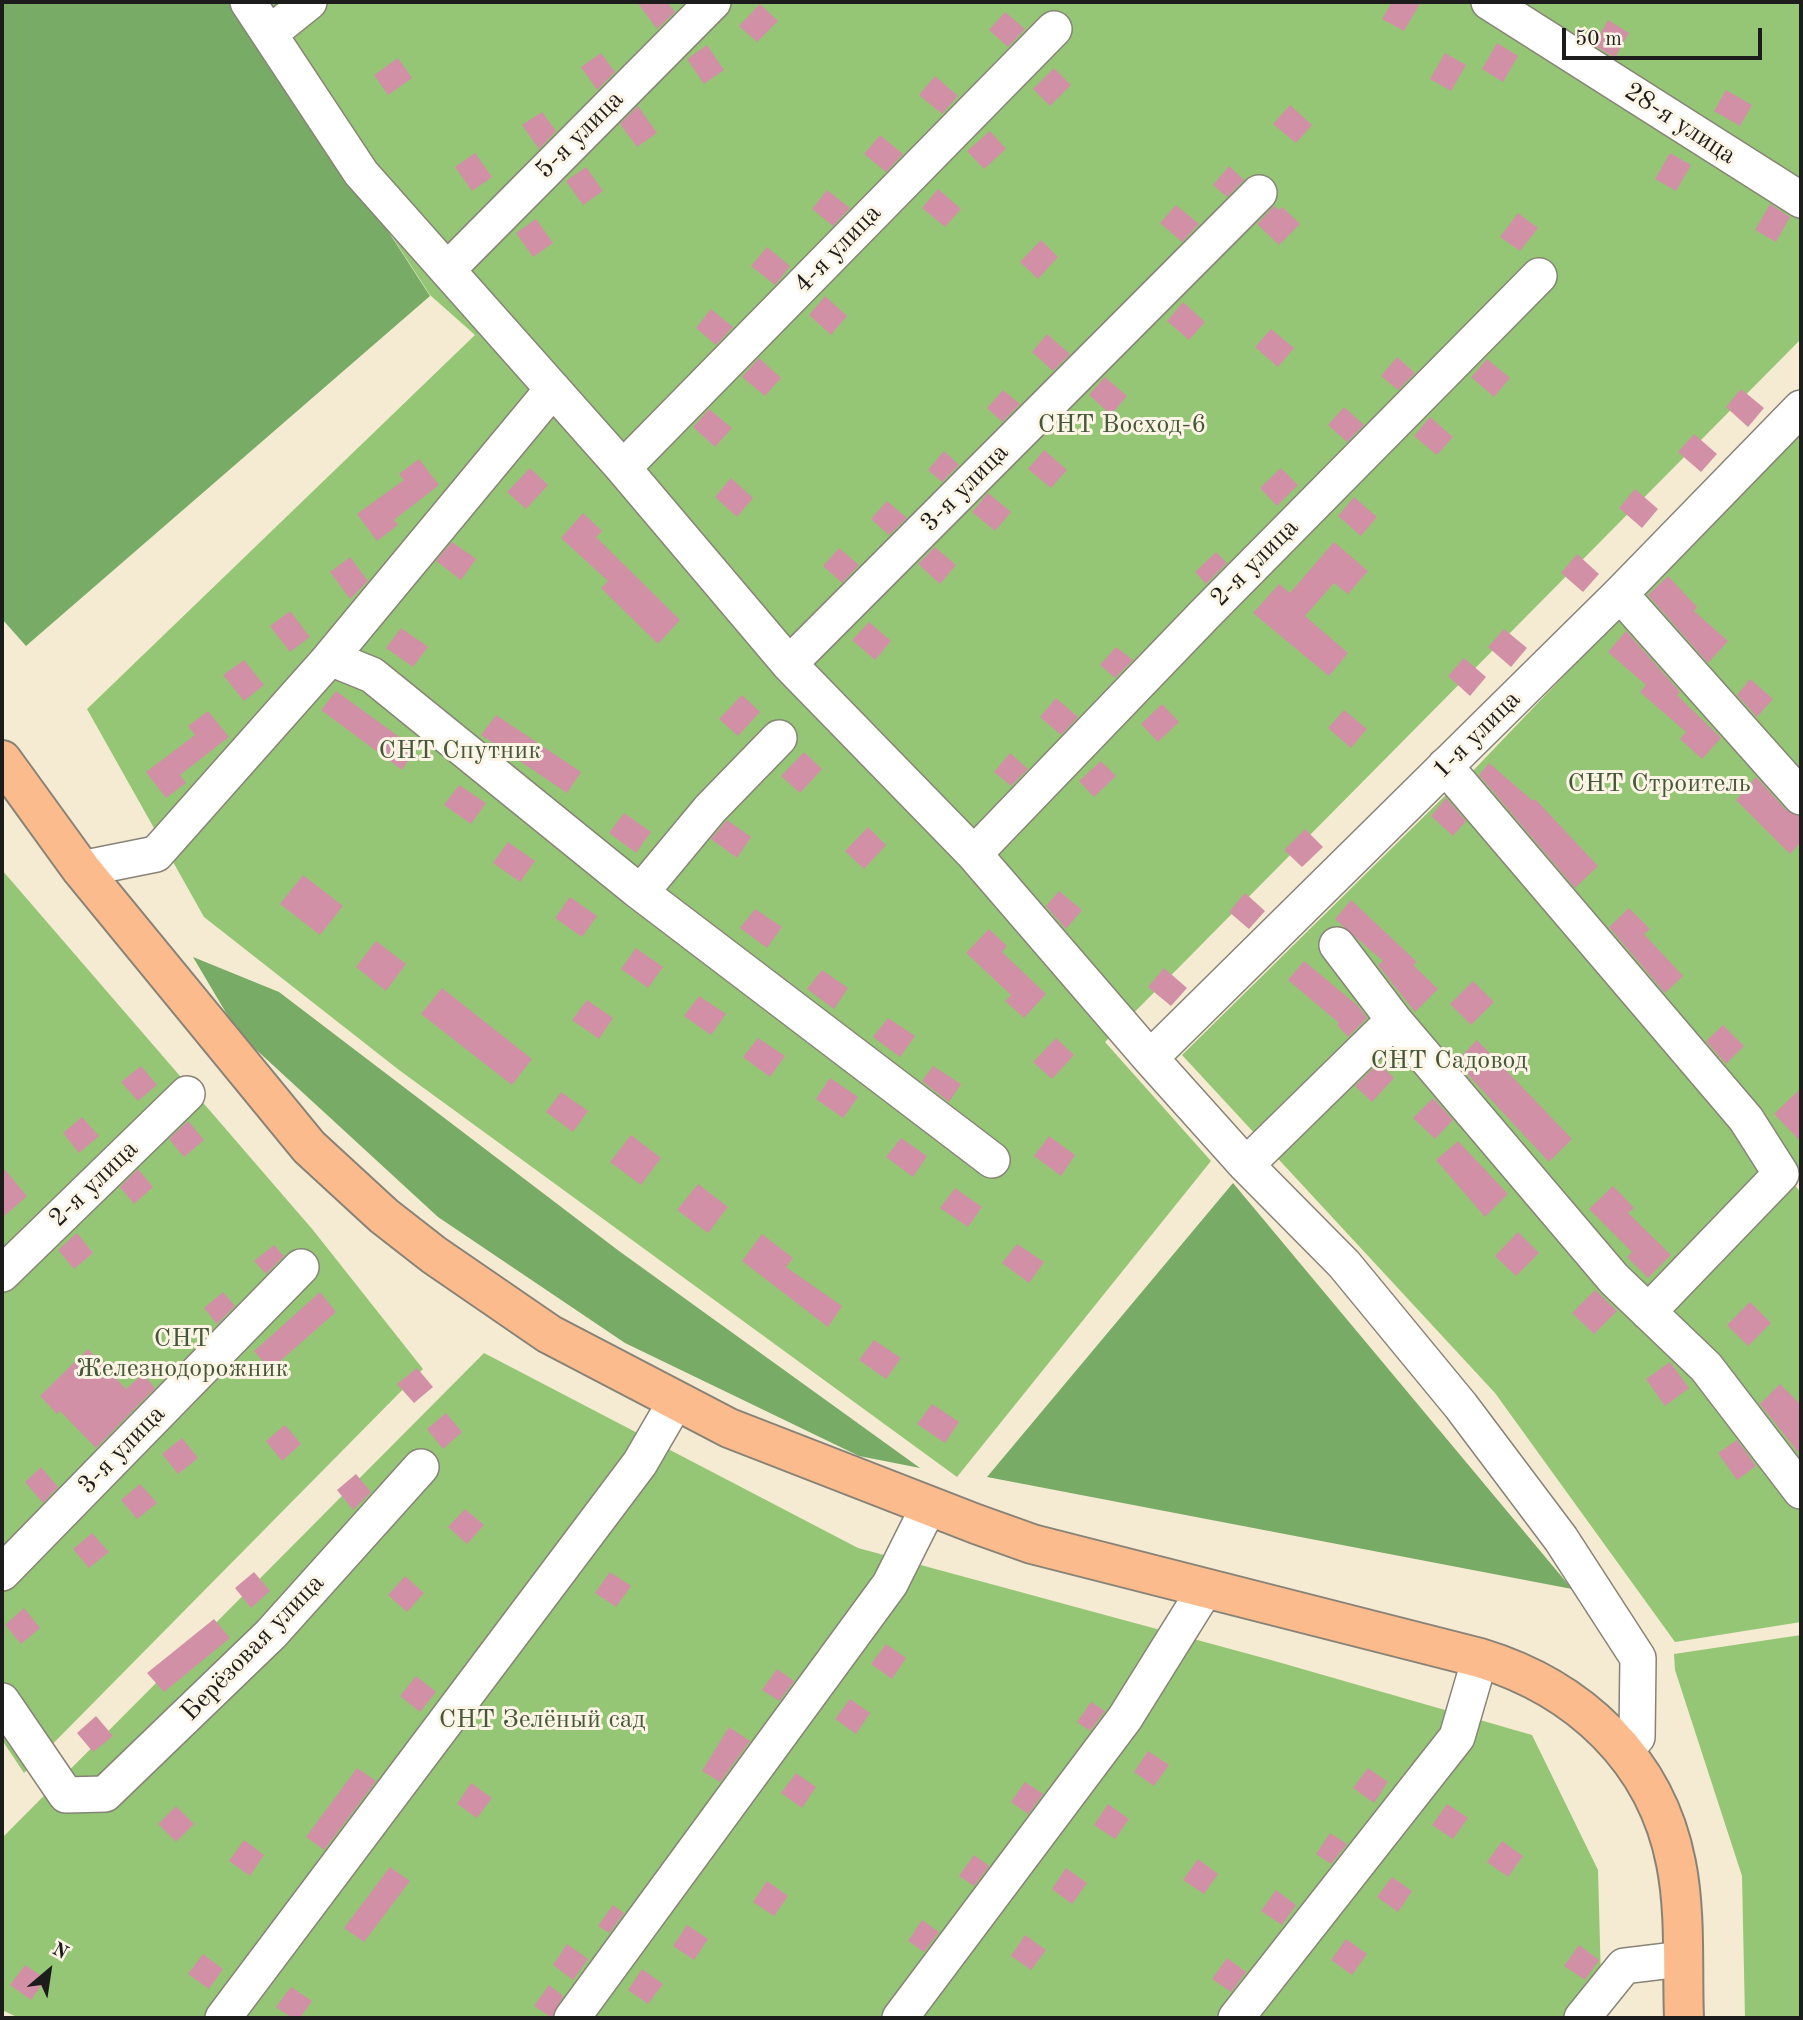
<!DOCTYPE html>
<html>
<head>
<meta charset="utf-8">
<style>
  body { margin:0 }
  #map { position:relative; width:1803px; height:2020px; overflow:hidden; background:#f5ead2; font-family:"Old Standard TT",serif }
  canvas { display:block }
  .frame { position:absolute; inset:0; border:4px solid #1c1c1c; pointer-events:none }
  .north { position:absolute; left:14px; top:1936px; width:70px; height:70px; -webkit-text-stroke:5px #fcf5e5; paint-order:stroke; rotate:29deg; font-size:19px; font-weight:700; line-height:28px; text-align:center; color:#1c1c1c }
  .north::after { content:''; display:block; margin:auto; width:24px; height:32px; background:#1c1c1c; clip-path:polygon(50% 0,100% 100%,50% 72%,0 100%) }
  .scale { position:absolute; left:1562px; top:28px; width:200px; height:32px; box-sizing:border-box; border:4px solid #1c1c1c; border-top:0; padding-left:9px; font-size:21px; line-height:24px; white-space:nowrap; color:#1c1c1c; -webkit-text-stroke:5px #fcf5e5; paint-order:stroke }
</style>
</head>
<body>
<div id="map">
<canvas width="1803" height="2020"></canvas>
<div class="frame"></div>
<div class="north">N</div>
<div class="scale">50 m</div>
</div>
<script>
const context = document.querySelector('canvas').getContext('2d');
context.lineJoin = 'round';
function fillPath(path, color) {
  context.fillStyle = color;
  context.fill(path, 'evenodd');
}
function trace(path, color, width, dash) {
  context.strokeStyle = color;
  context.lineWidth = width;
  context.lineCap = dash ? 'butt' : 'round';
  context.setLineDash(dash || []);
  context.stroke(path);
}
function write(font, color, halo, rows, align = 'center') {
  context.font = font + ' "Old Standard TT",serif';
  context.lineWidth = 6;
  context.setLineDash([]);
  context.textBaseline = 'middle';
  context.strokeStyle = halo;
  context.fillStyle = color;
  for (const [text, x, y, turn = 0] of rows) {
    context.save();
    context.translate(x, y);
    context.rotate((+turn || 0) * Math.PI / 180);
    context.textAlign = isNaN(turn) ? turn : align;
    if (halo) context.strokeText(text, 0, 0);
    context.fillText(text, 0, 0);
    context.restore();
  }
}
const green = new Path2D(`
  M 240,2 L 1801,2 L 1801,339 L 1105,1042 L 1211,1161 L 957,1477 L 399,1070 L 204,917 L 87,709 L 475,335 L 430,295 Z
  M 1801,428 L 1801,1166 L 1795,1172 L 1467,777 Z
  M 1460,781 L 1674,1030 L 1801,1193 L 1801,1622 L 1675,1642 L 1495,1393 L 1182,1055 Z
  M 2,870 L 313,1230 L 423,1369 L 24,1773 L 2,1740 Z
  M 484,1353 L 858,1548 L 1271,1660 L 1532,1735 L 1598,1870 L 1602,2018 L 19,2018 L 2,2010 L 2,1838 Z
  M 1801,1635 L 1801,2018 L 1745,2018 L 1742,1876 L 1675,1670 L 1674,1654 Z`);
const forest = new Path2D(`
  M 2,2 L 240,2 L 430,296 L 26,646 L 2,619 Z
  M 193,957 L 279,992 L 619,1251 L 920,1468 L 859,1456 L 625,1343 L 438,1217 L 238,1033 Z
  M 1233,1183 L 1572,1589 L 987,1477 Z`);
const building = new Path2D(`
  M 637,2 L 667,2 L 675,12 L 657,29 Z
  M 1392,2 L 1421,2 L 1404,31 L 1382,19 Z
  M 760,4 L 778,21 L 757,42 L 739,26 Z
  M 1005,12 L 1025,29 L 1008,47 L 989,30 Z
  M 1608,20 L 1629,33 L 1615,58 L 1594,45 Z
  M 1497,43 L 1518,56 L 1503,82 L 1482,69 Z
  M 707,45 L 724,70 L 704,84 L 687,59 Z
  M 601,53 L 615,72 L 597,90 L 581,67 Z
  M 1445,53 L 1466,65 L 1451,91 L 1430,79 Z
  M 398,58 L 412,78 L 388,95 L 374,75 Z
  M 1054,68 L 1071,85 L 1050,106 L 1033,89 Z
  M 935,76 L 958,96 L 942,114 L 919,95 Z
  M 1726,90 L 1752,105 L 1740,126 L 1714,111 Z
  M 1290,105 L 1312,125 L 1296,143 L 1273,124 Z
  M 638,106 L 657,133 L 637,147 L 620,124 Z
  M 542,112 L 556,131 L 539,149 L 522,125 Z
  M 990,131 L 1006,149 L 984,169 L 967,151 Z
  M 880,135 L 903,154 L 886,172 L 864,154 Z
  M 475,153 L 492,177 L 472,191 L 455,167 Z
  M 1670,153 L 1691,165 L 1676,191 L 1655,179 Z
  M 1229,166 L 1244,180 L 1227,197 L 1213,185 Z
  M 586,167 L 603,191 L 583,205 L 566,181 Z
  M 938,189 L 961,209 L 945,227 L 922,208 Z
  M 827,190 L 850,208 L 833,226 L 812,209 Z
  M 1770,204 L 1790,217 L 1776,242 L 1755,230 Z
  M 1176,205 L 1199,224 L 1182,242 L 1160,223 Z
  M 1274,206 L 1279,210 L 1282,207 L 1300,224 L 1279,245 L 1257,224 Z
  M 1518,213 L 1538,228 L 1520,251 L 1500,237 Z
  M 536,219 L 553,243 L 533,257 L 516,233 Z
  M 1041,240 L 1058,257 L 1038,279 L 1020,262 Z
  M 767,247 L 790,266 L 775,285 L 751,266 Z
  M 825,296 L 847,316 L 831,335 L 809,315 Z
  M 1183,302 L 1205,322 L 1189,340 L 1167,321 Z
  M 711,309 L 733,327 L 716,345 L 696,328 Z
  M 1271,329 L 1294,348 L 1278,367 L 1255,347 Z
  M 1047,334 L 1070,354 L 1053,371 L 1032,352 Z
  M 1397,357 L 1415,373 L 1398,390 L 1381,376 Z
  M 759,358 L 781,378 L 765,396 L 742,377 Z
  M 1487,359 L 1510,378 L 1494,397 L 1471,377 Z
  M 1105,377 L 1127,396 L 1111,415 L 1089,395 Z
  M 1741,389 L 1764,408 L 1748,427 L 1726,407 Z
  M 1003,390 L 1020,404 L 1002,422 L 987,408 Z
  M 1344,407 L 1364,425 L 1347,442 L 1328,425 Z
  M 709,409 L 732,428 L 715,447 L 693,427 Z
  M 1430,417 L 1453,437 L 1437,455 L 1414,436 Z
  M 1694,434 L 1717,454 L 1701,472 L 1678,452 Z
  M 1044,450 L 1067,470 L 1051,488 L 1028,469 Z
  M 944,451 L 959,465 L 942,482 L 928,470 Z
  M 419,459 L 439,485 L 394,520 L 398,525 L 377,541 L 357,514 L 404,480 L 399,474 Z
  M 530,468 L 548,485 L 526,509 L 507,492 Z
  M 1281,468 L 1298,485 L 1277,506 L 1260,488 Z
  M 731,478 L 753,498 L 737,517 L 715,497 Z
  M 1635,489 L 1658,509 L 1642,528 L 1619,508 Z
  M 988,493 L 1011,512 L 995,531 L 972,512 Z
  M 1354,497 L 1377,517 L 1361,536 L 1338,516 Z
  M 887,501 L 907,518 L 889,535 L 871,519 Z
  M 583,513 L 602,531 L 596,537 L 680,620 L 658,644 L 601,588 L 608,581 L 561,538 Z
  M 452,542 L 476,559 L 461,580 L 436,561 Z
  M 1334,542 L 1368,571 L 1348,594 L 1334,583 L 1305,616 L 1348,653 L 1329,676 L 1253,613 L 1279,584 L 1290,593 Z
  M 935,547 L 956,565 L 940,584 L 918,564 Z
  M 839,548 L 859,565 L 842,583 L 823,566 Z
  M 1216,552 L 1227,563 L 1206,584 L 1195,572 Z
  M 1577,554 L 1599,574 L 1583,592 L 1561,573 Z
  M 350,557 L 368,581 L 350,599 L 330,572 Z
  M 1668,576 L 1697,607 L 1694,611 L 1728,641 L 1708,663 L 1648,595 Z
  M 290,611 L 310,637 L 290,652 L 270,626 Z
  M 869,622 L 891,641 L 875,660 L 852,640 Z
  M 401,628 L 428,647 L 413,667 L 386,648 Z
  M 1504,629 L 1527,648 L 1511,667 L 1488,647 Z
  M 1626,631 L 1680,692 L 1677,695 L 1721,738 L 1702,759 L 1680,739 L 1686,732 L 1640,692 L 1646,685 L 1608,652 Z
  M 1116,647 L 1133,660 L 1115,678 L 1100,665 Z
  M 1464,658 L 1486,677 L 1470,696 L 1448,676 Z
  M 244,660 L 264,685 L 244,701 L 223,675 Z
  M 1750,679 L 1773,699 L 1757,717 L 1737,695 Z
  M 336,691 L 416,749 L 402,770 L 321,710 Z
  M 742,695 L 760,712 L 738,736 L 719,719 Z
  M 1056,698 L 1078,717 L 1061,735 L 1040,717 Z
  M 1162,704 L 1179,722 L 1158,742 L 1141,724 Z
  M 1344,710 L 1367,729 L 1351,748 L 1328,728 Z
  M 208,711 L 229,737 L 180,775 L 186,783 L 166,798 L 146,772 L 195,735 L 188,726 Z
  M 496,715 L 581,772 L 567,793 L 481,735 Z
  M 804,752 L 822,769 L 800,793 L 781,776 Z
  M 1010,753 L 1028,769 L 1011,786 L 994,772 Z
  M 1101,761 L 1116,776 L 1094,797 L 1079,781 Z
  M 1489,763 L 1533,801 L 1535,799 L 1598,866 L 1575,888 L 1479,775 Z
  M 1756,777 L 1786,810 L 1801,817 L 1801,842 L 1790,854 L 1736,800 Z
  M 459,785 L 486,803 L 471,824 L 444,805 Z
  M 1446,798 L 1466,821 L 1453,836 L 1431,816 Z
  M 624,813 L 651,832 L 636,853 L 609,833 Z
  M 727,820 L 751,837 L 737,858 L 711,839 Z
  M 868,827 L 886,845 L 864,869 L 845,851 Z
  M 1305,829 L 1323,847 L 1302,867 L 1284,850 Z
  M 508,842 L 535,861 L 520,882 L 493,863 Z
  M 303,875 L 343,906 L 320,935 L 280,904 Z
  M 1059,891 L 1082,910 L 1066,929 L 1046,906 Z
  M 1245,893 L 1265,911 L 1249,929 L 1229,912 Z
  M 570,897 L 597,916 L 582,937 L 555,918 Z
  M 1351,900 L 1417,962 L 1413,965 L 1438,989 L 1415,1012 L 1378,965 L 1383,961 L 1335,919 Z
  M 1629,908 L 1650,929 L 1644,934 L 1683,976 L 1665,993 L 1609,927 Z
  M 755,909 L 782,927 L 767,948 L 740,928 Z
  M 989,929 L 1007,946 L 1002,952 L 1046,994 L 1024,1018 L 1005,1001 L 1011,995 L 966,953 Z
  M 376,941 L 406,964 L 386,991 L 356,967 Z
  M 636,948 L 663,967 L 648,988 L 621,969 Z
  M 1304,961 L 1357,1005 L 1367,1018 L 1348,1037 L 1337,1025 L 1339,1023 L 1288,980 Z
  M 1164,968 L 1187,988 L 1171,1006 L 1148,987 Z
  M 822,970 L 848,988 L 834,1009 L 807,989 Z
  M 1473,981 L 1494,1002 L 1471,1025 L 1450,1004 Z
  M 442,988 L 532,1059 L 512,1085 L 421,1014 Z
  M 699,996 L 726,1014 L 711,1035 L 684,1016 Z
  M 587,1000 L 613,1018 L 599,1039 L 572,1020 Z
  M 888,1018 L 915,1036 L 900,1057 L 873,1037 Z
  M 1723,1025 L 1744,1046 L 1726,1064 L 1706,1041 Z
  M 758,1038 L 785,1056 L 770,1077 L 743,1057 Z
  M 1056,1038 L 1074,1055 L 1052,1079 L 1033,1062 Z
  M 1477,1040 L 1572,1139 L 1549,1162 L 1456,1062 Z
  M 1379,1063 L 1394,1078 L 1372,1102 L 1355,1086 Z
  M 141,1066 L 157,1085 L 138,1101 L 121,1082 Z
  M 933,1066 L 961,1084 L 949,1102 L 922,1081 Z
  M 830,1078 L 858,1097 L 843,1118 L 816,1099 Z
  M 1801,1088 L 1801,1142 L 1774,1114 Z
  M 561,1092 L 588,1111 L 573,1132 L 546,1112 Z
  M 1433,1098 L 1453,1120 L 1435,1139 L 1413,1118 Z
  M 82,1117 L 99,1136 L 79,1153 L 63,1133 Z
  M 188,1121 L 204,1140 L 184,1157 L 169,1139 Z
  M 631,1135 L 661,1158 L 641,1185 L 610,1162 Z
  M 1049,1136 L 1075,1155 L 1061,1176 L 1034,1156 Z
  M 901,1138 L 927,1156 L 913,1177 L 886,1157 Z
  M 1458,1141 L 1508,1194 L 1485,1217 L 1436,1160 Z
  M 2,1166 L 27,1196 L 2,1218 Z
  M 138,1169 L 153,1187 L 134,1204 L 120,1187 Z
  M 698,1184 L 728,1207 L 708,1233 L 677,1210 Z
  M 1613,1186 L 1634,1208 L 1628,1213 L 1671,1255 L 1648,1278 L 1627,1257 L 1632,1252 L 1589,1209 Z
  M 955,1188 L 982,1207 L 968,1227 L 940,1208 Z
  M 1518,1232 L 1539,1253 L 1516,1276 L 1495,1256 Z
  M 77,1233 L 93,1253 L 74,1269 L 58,1250 Z
  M 762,1234 L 793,1258 L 786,1267 L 842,1306 L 828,1327 L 742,1261 Z
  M 1017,1244 L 1044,1262 L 1029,1283 L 1002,1263 Z
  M 274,1245 L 284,1256 L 266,1274 L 254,1261 Z
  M 1595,1290 L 1617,1311 L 1594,1334 L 1572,1313 Z
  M 223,1292 L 235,1306 L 217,1324 L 204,1308 Z
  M 320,1292 L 336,1312 L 270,1370 L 254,1351 Z
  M 1750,1302 L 1771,1323 L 1748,1346 L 1727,1325 Z
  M 874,1340 L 901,1358 L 886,1379 L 859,1360 Z
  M 88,1349 L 126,1389 L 143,1374 L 155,1388 L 96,1448 L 60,1411 L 57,1414 L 40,1396 Z
  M 1670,1362 L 1689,1388 L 1665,1406 L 1646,1379 Z
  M 417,1368 L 433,1387 L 414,1403 L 397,1384 Z
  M 1780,1384 L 1801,1405 L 1801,1456 L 1760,1404 Z
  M 932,1404 L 959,1422 L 945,1443 L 917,1424 Z
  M 446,1413 L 462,1432 L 443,1449 L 427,1429 Z
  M 285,1425 L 301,1444 L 282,1461 L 266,1441 Z
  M 182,1438 L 198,1458 L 178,1474 L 162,1454 Z
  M 1737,1440 L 1756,1466 L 1737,1480 L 1718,1453 Z
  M 41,1467 L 58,1487 L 43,1503 L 25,1482 Z
  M 356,1474 L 371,1492 L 353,1510 L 337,1490 Z
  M 140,1484 L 157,1503 L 137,1519 L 121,1500 Z
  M 465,1509 L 484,1525 L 467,1544 L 448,1527 Z
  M 92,1533 L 109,1552 L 89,1568 L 73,1549 Z
  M 254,1572 L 270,1591 L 251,1608 L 235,1588 Z
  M 610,1572 L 631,1586 L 616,1607 L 595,1593 Z
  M 405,1576 L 424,1593 L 407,1612 L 388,1595 Z
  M 24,1608 L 40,1628 L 21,1644 L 5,1625 Z
  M 214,1619 L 230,1638 L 164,1692 L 147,1673 Z
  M 886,1644 L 906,1658 L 892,1679 L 871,1664 Z
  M 777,1669 L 794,1681 L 779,1701 L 762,1690 Z
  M 416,1676 L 436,1692 L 420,1712 L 400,1696 Z
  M 850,1699 L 870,1713 L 856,1734 L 835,1719 Z
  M 1091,1702 L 1105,1711 L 1090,1731 L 1077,1722 Z
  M 96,1716 L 113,1736 L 93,1752 L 77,1733 Z
  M 729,1727 L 750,1741 L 720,1782 L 702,1771 Z
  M 1148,1751 L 1169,1765 L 1154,1786 L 1134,1772 Z
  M 357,1768 L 376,1781 L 324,1850 L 306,1837 Z
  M 1368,1768 L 1388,1782 L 1374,1803 L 1353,1788 Z
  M 796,1773 L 816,1787 L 802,1808 L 781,1793 Z
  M 1025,1782 L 1043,1794 L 1028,1814 L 1011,1802 Z
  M 471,1783 L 492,1798 L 477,1818 L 457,1804 Z
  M 1108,1804 L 1129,1819 L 1115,1839 L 1094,1825 Z
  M 1447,1804 L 1468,1818 L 1453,1839 L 1432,1825 Z
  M 176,1806 L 194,1824 L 176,1842 L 158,1824 Z
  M 1330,1833 L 1347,1844 L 1331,1864 L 1316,1854 Z
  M 244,1840 L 264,1855 L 250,1876 L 229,1861 Z
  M 1502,1841 L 1523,1856 L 1508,1877 L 1487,1862 Z
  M 974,1855 L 989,1866 L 974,1886 L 959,1876 Z
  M 1198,1859 L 1218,1874 L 1204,1894 L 1183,1880 Z
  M 390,1867 L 410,1881 L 364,1942 L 344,1928 Z
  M 1066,1868 L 1087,1883 L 1072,1904 L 1052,1889 Z
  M 1392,1877 L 1412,1891 L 1398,1912 L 1377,1897 Z
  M 767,1881 L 788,1896 L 774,1916 L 753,1902 Z
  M 1276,1890 L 1296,1905 L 1282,1925 L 1261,1911 Z
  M 613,1905 L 624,1913 L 609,1933 L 598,1926 Z
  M 922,1920 L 939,1932 L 924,1952 L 908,1941 Z
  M 687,1925 L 708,1939 L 694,1960 L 673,1946 Z
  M 1025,1935 L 1046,1950 L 1031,1970 L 1011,1956 Z
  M 1346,1939 L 1367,1954 L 1352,1975 L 1331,1960 Z
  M 567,1944 L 588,1959 L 573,1980 L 553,1965 Z
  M 1579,1945 L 1599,1960 L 1585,1980 L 1564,1966 Z
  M 203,1954 L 223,1969 L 209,1989 L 188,1974 Z
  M 1227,1958 L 1246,1972 L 1231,1992 L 1212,1979 Z
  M 25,1965 L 46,1979 L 31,2000 L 10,1985 Z
  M 642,1969 L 663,1984 L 648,2004 L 628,1990 Z
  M 549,1985 L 563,1996 L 552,2018 L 534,2006 Z
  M 291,1987 L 312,2001 L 300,2018 L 292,2018 L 276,2007 Z`);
const minor = new Path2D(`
  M 248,2 L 361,173 L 623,468 L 789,664 L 974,854 L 1150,1058 L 1246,1165 L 1344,1264 L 1461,1406 L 1561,1539 L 1638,1658 L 1637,1737 L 1625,1751
  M 1489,2 L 1801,200
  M 269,34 L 309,2
  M 448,269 L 713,2
  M 623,468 L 1054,29
  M 1620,594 L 1801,797
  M 330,658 L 372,675 L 636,889 L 992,1160
  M 789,664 L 1259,193
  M 1445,766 L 1746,1119 L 1781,1174 L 1648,1312
  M 974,854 L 1204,615 L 1539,276
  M 81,869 L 156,854 L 330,658 L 553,389
  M 641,892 L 710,809 L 779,738
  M 1337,945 L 1394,1020 L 1614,1279 L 1706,1367 L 1801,1491
  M 1150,1058 L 1620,594 L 1801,408
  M 1246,1165 L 1394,1020
  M 2,1274 L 187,1094
  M 2,1573 L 301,1267
  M 2,1701 L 66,1795 L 105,1794 L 271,1634 L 421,1467
  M 223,2018 L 640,1463 L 676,1401
  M 572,2018 L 890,1584 L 928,1508
  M 900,2018 L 1125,1718 L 1206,1588
  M 1236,2018 L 1457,1737 L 1480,1658
  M 1582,2018 L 1624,1966 L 1682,1959`);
const major = new Path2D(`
  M 2,760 L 81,869 L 309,1147 L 384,1216 L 434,1255 L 549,1334 L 729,1428 L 976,1524 L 1032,1544 L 1480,1658 C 1579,1688 1656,1760 1676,1863 C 1686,1913 1682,1968 1684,2018`);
const streetNames = [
  ["28-я улица",1680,124,33],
  ["5-я улица",580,135,-45],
  ["4-я улица",838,249,-46],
  ["3-я улица",965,488,-45],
  ["2-я улица",1255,563,-45],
  ["1-я улица",1477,735,-45],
  ["2-я улица",94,1184,-44],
  ["3-я улица",122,1450,-46],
  ["Берёзовая улица",253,1648,-46]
];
const parkNames = [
  ["СНТ Восход-6",1122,425],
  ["СНТ Спутник",460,751],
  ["СНТ Строитель",1659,784],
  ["СНТ Садовод",1449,1061],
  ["СНТ",182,1339],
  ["Железнодорожник",182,1369],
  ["СНТ Зелёный сад",542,1720]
];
fillPath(green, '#95c675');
fillPath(forest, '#78ab66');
fillPath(building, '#d290a7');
trace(minor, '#888377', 38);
trace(major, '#888377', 42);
trace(minor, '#fff', 35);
trace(major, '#fbbb8c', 38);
write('26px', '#1c1c1c', '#fcf5e5', streetNames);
write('26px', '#46583b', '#fcf5e5', parkNames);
</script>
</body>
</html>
